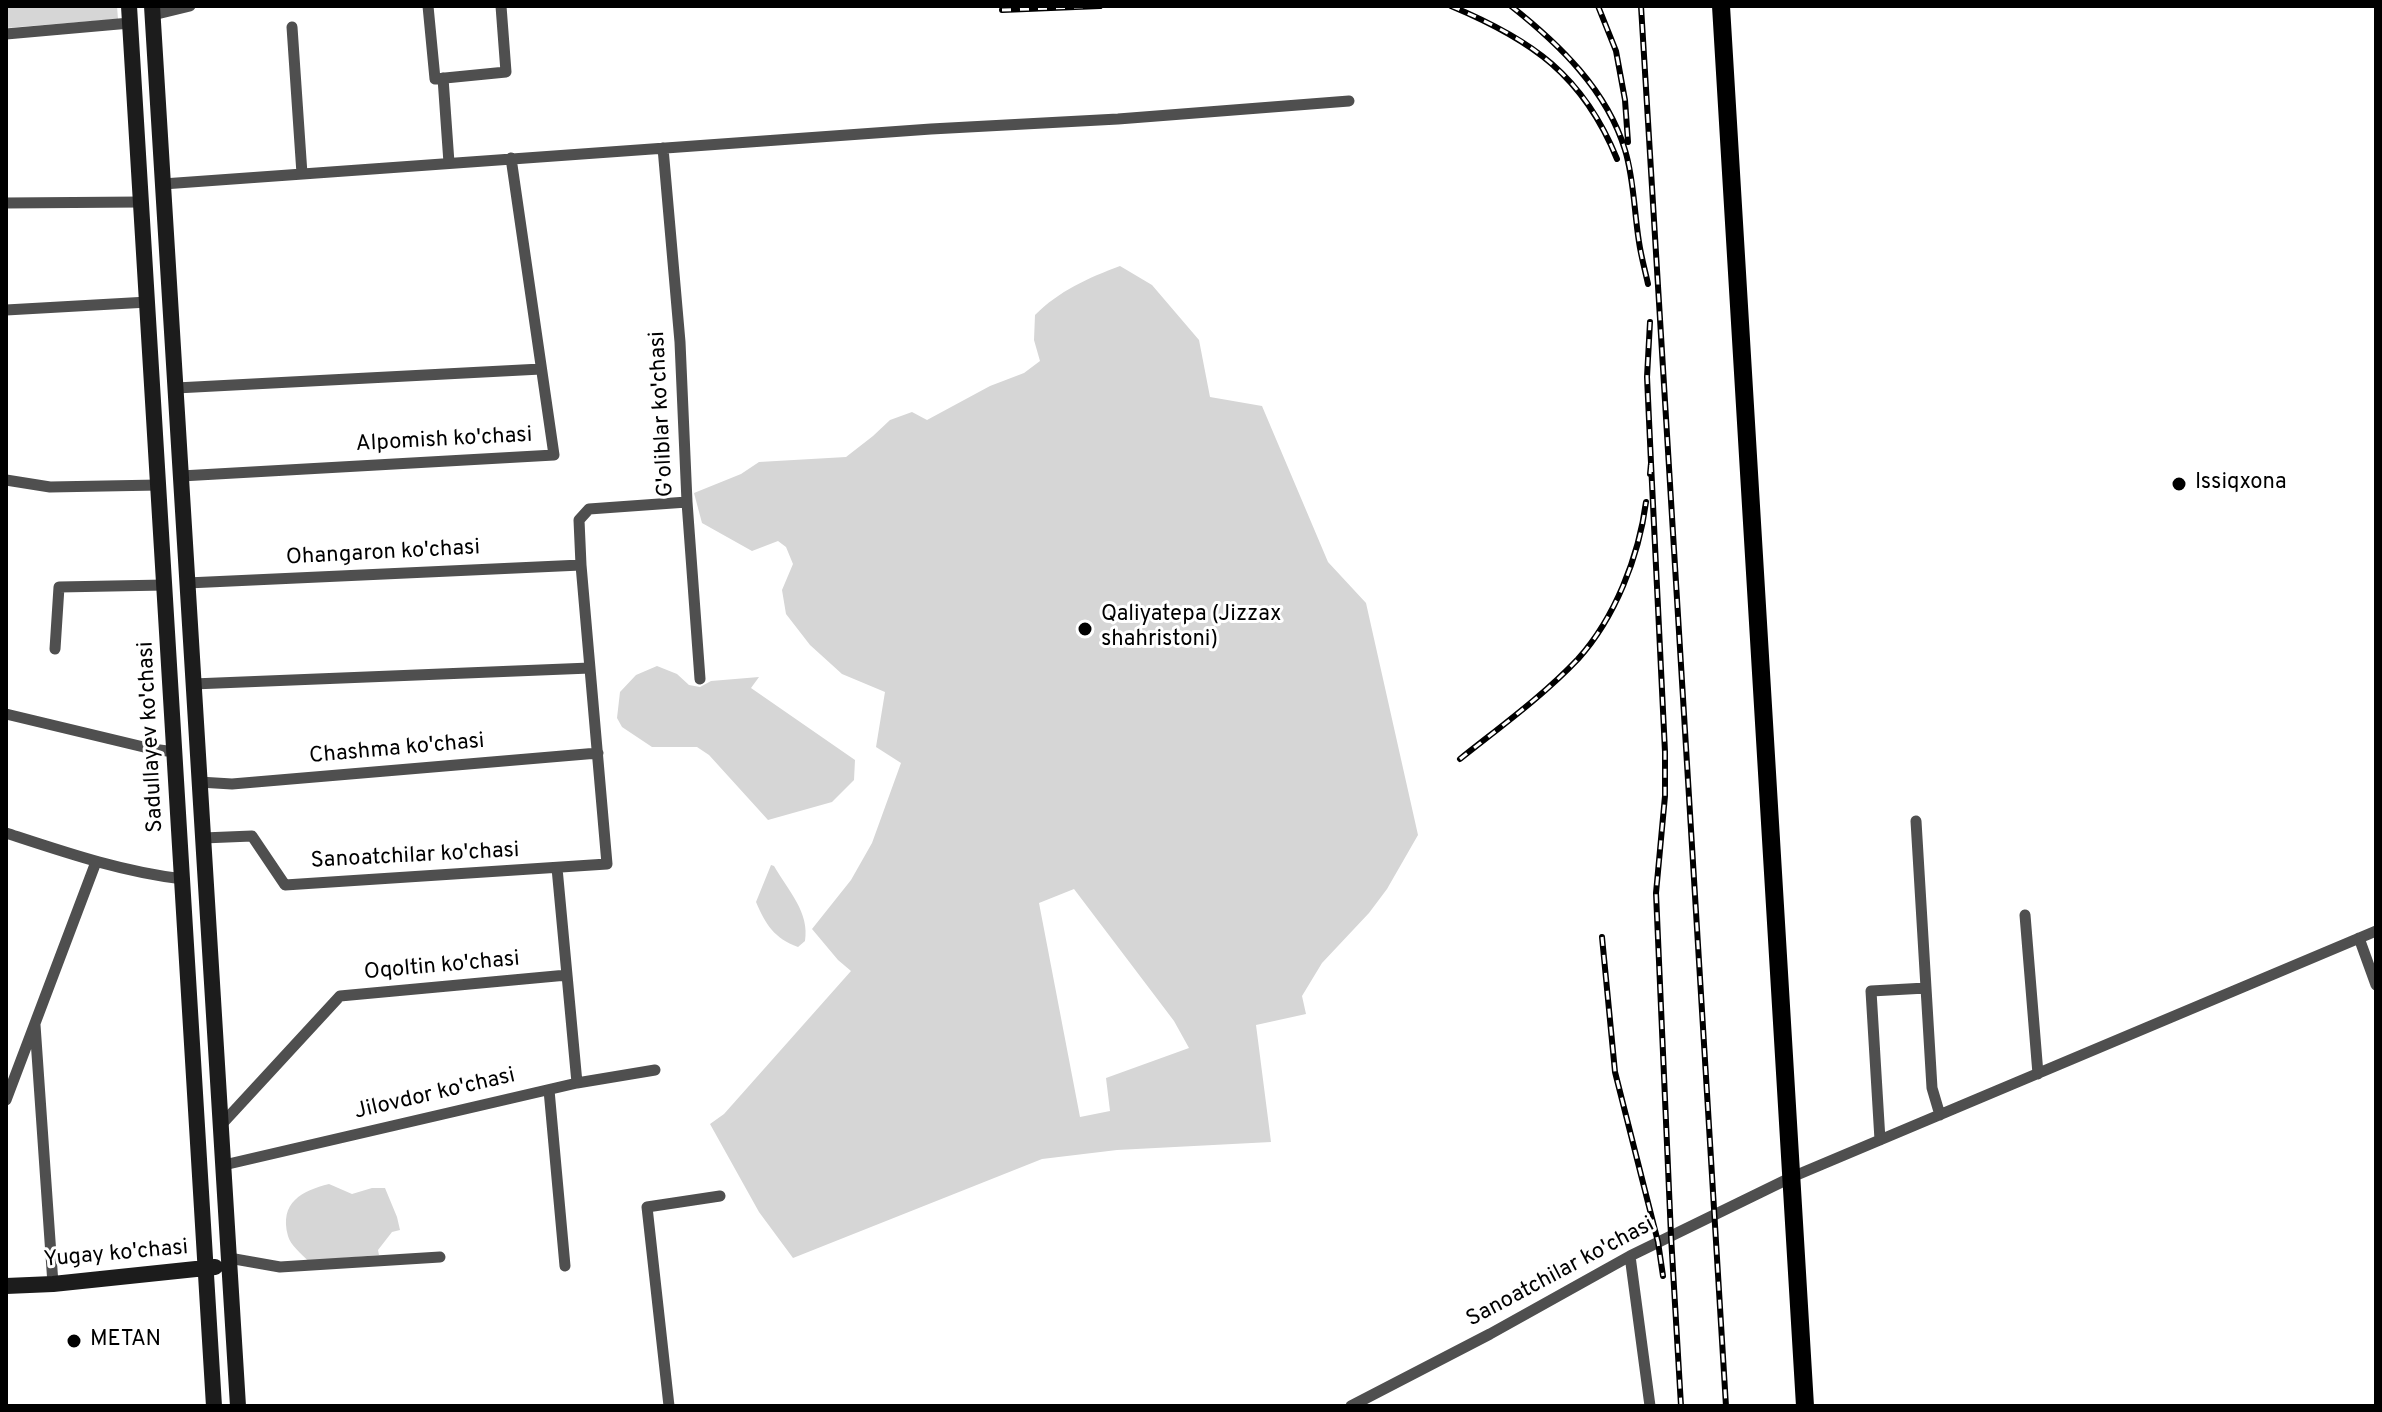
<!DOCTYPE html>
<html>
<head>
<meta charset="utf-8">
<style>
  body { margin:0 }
  #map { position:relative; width:2382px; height:1412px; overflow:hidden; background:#fff; font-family:Overpass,sans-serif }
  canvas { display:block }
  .frame { position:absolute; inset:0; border:8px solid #000; pointer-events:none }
</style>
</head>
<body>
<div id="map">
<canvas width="2382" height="1412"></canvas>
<div class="frame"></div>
</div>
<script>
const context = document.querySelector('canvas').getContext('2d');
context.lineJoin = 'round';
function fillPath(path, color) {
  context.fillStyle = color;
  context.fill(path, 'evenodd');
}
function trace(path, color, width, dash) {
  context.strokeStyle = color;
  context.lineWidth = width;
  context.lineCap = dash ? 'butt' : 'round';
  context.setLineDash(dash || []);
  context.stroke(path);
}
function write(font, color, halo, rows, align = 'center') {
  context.font = font + ' Overpass,sans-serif';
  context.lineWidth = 6;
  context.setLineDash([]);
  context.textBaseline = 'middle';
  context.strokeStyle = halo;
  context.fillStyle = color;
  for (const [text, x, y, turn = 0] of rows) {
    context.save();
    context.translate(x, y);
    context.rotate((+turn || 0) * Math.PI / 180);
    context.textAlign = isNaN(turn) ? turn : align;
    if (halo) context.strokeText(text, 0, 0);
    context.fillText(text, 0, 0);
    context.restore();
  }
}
const green = new Path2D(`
  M 6,6 L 117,6 L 118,19 L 6,28 Z
  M 1120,266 L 1152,285 L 1199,340 L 1210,397 L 1262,406 L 1328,562 L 1366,603 L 1418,835 L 1387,889 L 1369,913 L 1322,963 L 1302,996 L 1306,1014 L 1256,1025 L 1271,1142 L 1117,1150 L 1042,1159 L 793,1258 L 759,1212 L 710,1124 L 724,1114 L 851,971 L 838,960 L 812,929 L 851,880 L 872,843 L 901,763 L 876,747 L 885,692 L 842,674 L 810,645 L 786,614 L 782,590 L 793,564 L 786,547 L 778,541 L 752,551 L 702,523 L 694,493 L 741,474 L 759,462 L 846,457 L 873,436 L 890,420 L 912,412 L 927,420 L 990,386 L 1024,373 L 1040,361 L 1034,340 L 1035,315 C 1059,291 1088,278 1120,266 ZM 1074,889 L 1174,1021 L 1189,1048 L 1106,1078 L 1110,1111 L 1080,1117 L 1039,903 Z
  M 657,666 L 677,674 L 689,685 L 700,687 L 711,681 L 759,677 L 751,688 L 855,760 L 854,780 L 832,802 L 768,820 L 709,755 L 697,747 L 652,747 L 622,727 L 617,718 L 620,692 L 636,675 Z
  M 771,865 L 774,866 C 788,890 810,913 805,941 L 798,947 C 774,938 766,925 756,902 Z
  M 329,1184 L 352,1194 L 372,1188 L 385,1188 L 397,1217 L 400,1230 L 392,1232 L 378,1250 L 379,1255 L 308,1261 C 302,1254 290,1245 288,1236 C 279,1202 302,1191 329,1184 Z`);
const minor = new Path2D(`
  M 428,6 L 435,79 L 506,72 L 501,6
  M 153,15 L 190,6
  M 292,27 L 302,174
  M 6,34 L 130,23
  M 443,78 L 449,163
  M 663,148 L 680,342 L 687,502 L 700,679
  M 163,184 L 931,129 L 1118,119 L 1349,101
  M 6,203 L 141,202
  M 6,310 L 148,302
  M 176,388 L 541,369
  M 181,476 L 554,455 L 511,158
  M 6,480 L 50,487 L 159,485
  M 187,583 L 581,565
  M 55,649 L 59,587 L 165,585
  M 193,684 L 590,668
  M 6,714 L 152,749 L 175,752
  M 199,782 L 232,784 L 598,753
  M 1916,821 L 1932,1088 L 1940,1115
  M 6,833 C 64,852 122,872 183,879
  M 203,838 L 252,836 L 285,885 L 607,864 L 581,565 L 579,520 L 589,509 L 687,502
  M 557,868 L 567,975
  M 2025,915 L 2038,1074
  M 2359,938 L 2376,985
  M 35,1025 L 53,1284
  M 549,1090 L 565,1266
  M 6,1100 L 96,862
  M 221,1125 L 340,996 L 567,975 L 577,1083
  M 1880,1140 L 1871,991 L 1926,988
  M 224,1165 L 577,1083 L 655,1070
  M 1630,1256 L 1650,1406
  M 229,1258 L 280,1267 L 440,1257
  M 669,1406 L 647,1207 L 720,1196
  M 1351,1406 L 1490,1334 L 1630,1256 L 1792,1177 L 2376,931`);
const secondary = new Path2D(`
  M 129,6 L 214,1406
  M 152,6 L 238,1406
  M 6,1286 L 53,1284 L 215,1267`);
const primary = new Path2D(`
  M 1721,6 L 1805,1406`);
const rail = new Path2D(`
  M 1451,6 C 1532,40 1583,75 1617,159
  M 1511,6 C 1559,44 1607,90 1625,150 C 1634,179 1634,211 1639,242 C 1641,256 1645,270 1648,284
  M 1598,6 L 1616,51 L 1625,100 L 1628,142
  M 1641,6 L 1726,1406
  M 1002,10 L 1100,6
  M 1651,463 L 1665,752 L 1665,796 L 1656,893 L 1671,1236 L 1681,1406
  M 1650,474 L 1651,463 L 1647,377 L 1650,322
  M 1460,759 C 1500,727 1543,696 1578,659 C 1615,618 1639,556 1646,502
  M 1602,937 L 1615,1072 L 1658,1242 L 1663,1276`);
const markers = [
  [2179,484,8,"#000"],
  [1085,629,8,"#000"],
  [74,1341,8,"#000"]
];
const streetNames = [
  ["G'oliblar ko'chasi",663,414,-93],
  ["Alpomish ko'chasi",444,441,-3],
  ["Ohangaron ko'chasi",383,554,-3],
  ["Sadullayev ko'chasi",152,737,-93],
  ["Chashma ko'chasi",397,750,-5],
  ["Sanoatchilar ko'chasi",415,857,-3],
  ["Oqoltin ko'chasi",442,967,-5],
  ["Jilovdor ko'chasi",435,1095,-13],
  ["Yugay ko'chasi",116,1255,-5],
  ["Sanoatchilar ko'chasi",1561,1273,-28]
];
const poiNames = [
  ["Issiqxona",2195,484],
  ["Qaliyatepa (Jizzax",1101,616],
  ["shahristoni)",1101,641],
  ["METAN",90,1341]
];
fillPath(green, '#d6d6d6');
trace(minor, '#4f4f4f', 11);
trace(secondary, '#1c1c1c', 16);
trace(primary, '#000', 18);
trace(rail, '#000', 6);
trace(rail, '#fff', 3, [9]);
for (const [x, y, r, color] of markers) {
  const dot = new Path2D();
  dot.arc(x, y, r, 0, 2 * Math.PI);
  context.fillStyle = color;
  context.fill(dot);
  trace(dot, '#fff', 3);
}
write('22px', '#000', '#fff', streetNames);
write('22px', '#000', '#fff', poiNames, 'left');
</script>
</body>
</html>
